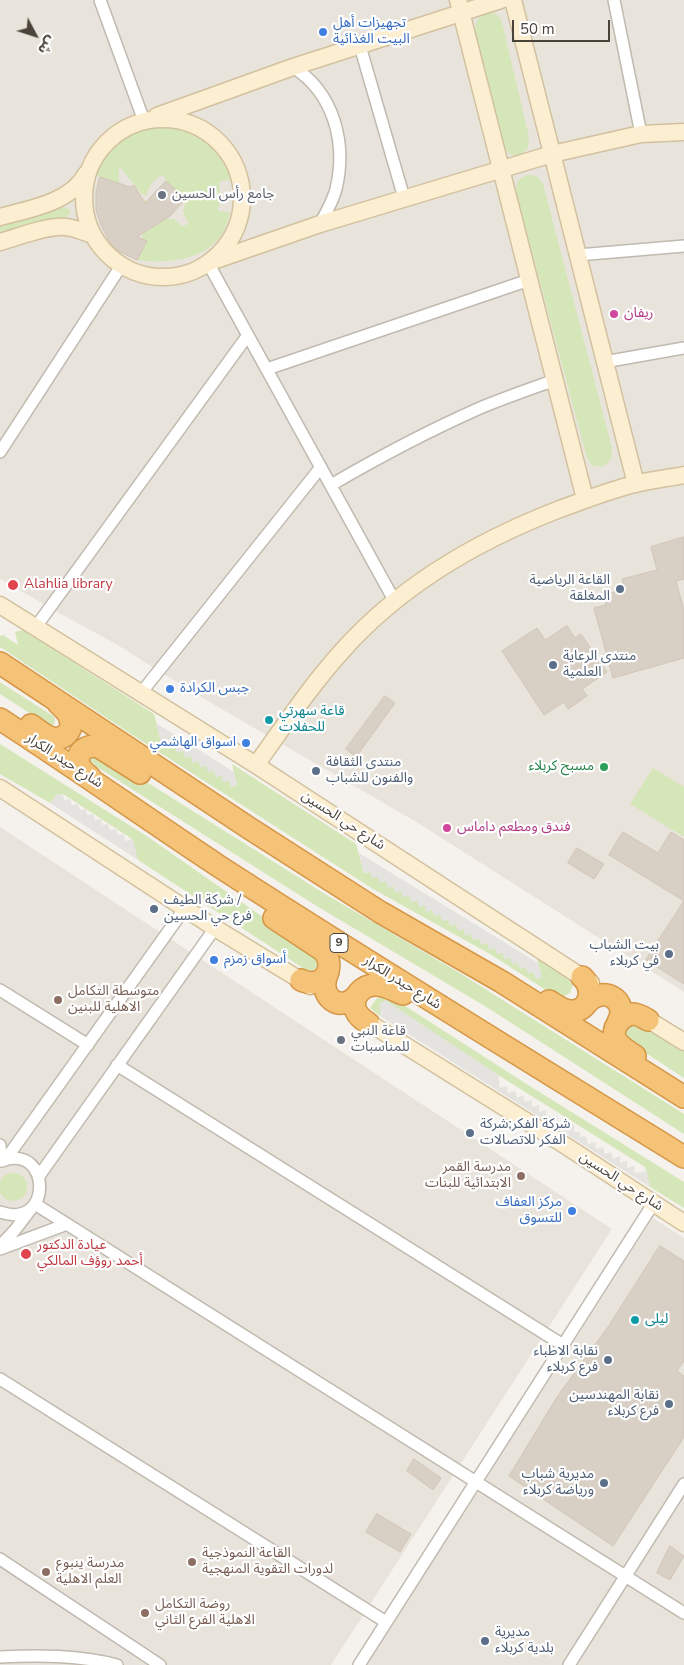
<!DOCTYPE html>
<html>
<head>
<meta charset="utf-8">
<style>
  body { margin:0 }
  #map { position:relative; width:684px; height:1665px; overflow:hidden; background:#f5f2ed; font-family:"Nunito Sans","Noto Sans Arabic",sans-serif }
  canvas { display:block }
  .north { position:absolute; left:10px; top:10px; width:50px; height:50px; -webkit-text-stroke:4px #fff; paint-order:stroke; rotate:130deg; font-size:14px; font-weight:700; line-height:20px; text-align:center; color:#4a433a }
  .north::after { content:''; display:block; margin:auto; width:18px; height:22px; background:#4a433a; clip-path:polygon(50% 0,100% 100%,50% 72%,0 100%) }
  .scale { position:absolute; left:512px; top:20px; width:98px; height:22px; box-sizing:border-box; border:2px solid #4a433a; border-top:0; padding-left:6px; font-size:15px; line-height:18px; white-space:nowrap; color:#4a433a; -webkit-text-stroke:4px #fff; paint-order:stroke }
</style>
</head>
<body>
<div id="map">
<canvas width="684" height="1665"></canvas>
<div class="north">ش</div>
<div class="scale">50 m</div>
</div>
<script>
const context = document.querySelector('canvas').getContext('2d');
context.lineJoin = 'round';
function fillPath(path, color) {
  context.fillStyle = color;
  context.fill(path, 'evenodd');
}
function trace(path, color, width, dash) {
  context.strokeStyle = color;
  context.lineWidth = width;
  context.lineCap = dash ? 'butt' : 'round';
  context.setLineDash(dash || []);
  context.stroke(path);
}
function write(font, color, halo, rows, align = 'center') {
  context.font = font + ' "Nunito Sans","Noto Sans Arabic",sans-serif';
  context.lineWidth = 4.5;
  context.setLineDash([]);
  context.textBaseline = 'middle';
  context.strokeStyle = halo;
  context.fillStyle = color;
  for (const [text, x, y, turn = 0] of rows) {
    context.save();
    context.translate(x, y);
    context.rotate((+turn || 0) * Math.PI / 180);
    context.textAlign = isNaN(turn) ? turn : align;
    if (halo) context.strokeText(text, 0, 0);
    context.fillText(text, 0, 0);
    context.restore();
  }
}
const residential = new Path2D(`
  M 0,0 L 684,0 L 684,992 L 418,823 L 199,696 L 116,644 L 68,618 L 0,579 Z
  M 0,827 L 612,1229 L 331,1665 L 0,1665 Z
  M 653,1218 L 684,1238 L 684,1665 L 367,1665 Z`);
const green = new Path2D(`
  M 488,12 C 496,13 499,15 502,22 L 529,137 L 528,148 L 520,156 L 509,154 L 503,146 L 475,30 C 476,20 479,15 488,12 Z
  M 166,121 C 173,122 182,123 189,125 C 209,133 232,156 234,177 L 231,180 L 220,181 L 219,188 L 221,195 L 218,211 L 230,212 C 223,258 175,265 137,260 L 147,241 L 141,239 L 143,234 L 158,224 L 143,199 L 147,201 L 168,219 L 174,219 L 182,226 L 189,224 L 183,212 L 186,199 L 166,181 L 163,175 C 154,178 149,186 146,196 L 142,194 L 119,166 L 119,184 L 95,175 C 101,155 111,137 130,128 C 140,124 155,123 166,121 Z
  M 529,175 C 536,175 539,177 543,184 L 612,448 L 611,459 L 603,467 L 592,465 L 587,458 L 516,192 C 516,182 519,177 529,175 Z
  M 64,207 L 70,210 L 70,213 L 64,219 L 0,236 L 0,225 Z
  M 23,630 L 154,714 L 162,743 L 168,742 L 222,775 L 230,780 L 232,787 L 237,785 L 232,764 L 356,844 L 364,873 L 370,872 L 526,967 L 534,972 L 536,979 L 541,977 L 536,955 L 570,980 L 573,985 L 570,993 L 563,997 L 552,994 L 490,954 L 373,889 L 131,734 L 0,647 L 0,636 L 3,635 L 18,645 L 15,632 Z
  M 0,682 L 53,716 L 55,719 L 54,725 L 51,727 L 0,694 Z
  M 0,744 L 148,837 L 310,950 C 316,957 323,966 311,971 L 306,970 L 138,860 L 132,839 L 63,794 L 57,795 L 50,803 L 0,774 Z
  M 90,754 L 102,754 L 325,894 L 458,972 L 684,1114 L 684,1134 L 488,1008 L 315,905 L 97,767 L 89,759 Z
  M 653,768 L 684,787 L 684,837 L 630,804 Z
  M 382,991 L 525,1083 L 684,1182 L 684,1208 L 650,1187 L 645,1167 L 498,1075 L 385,1001 L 380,1004 L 380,1016 L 370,1008 Z
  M 637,1021 L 684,1049 L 684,1078 L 629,1042 L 624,1034 L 626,1027 Z
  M-1 1187a14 14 0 1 1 28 0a14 14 0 1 1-28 0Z`);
const parking = new Path2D(`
  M 156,723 L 234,772 L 237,785 L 231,787 L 229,781 L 223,782 L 222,776 L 216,777 L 214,771 L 208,772 L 206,766 L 200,767 L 198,761 L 192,763 L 191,756 L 185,758 L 183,751 L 177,753 L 175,747 L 169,748 L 168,742 L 161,743 Z
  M 63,794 L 64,800 L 70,799 L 72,805 L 78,804 L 80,810 L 86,809 L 87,815 L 93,814 L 95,820 L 101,819 L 102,825 L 108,824 L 110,830 L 116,829 L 118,835 L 124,834 L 125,841 L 133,839 L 138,860 L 50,803 L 57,795 Z
  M 359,853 L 538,963 L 542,977 L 536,979 L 534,972 L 528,974 L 526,967 L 520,969 L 518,963 L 512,964 L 510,958 L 504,959 L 503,953 L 497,954 L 495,948 L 489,950 L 487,943 L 481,945 L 479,939 L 473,940 L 471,934 L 465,936 L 464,929 L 458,931 L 456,924 L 450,926 L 448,920 L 442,921 L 440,915 L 434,916 L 432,910 L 426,912 L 425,905 L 419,907 L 417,901 L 411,902 L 409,896 L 403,897 L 401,891 L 395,893 L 393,886 L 388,888 L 385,881 L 380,883 L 378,877 L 372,878 L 370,872 L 364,873 Z
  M 385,1000 L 498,1075 L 500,1088 L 507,1086 L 508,1093 L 515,1091 L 517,1098 L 523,1095 L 525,1102 L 532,1100 L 532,1107 L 539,1105 L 539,1112 L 546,1110 L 547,1117 L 557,1115 L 559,1124 L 567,1122 L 574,1125 L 574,1132 L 580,1132 L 580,1137 L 586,1136 L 588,1144 L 595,1142 L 596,1149 L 603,1147 L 605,1154 L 611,1152 L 613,1159 L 620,1156 L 620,1163 L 627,1161 L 627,1168 L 634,1166 L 635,1173 L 647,1171 L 650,1187 L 380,1016 L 380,1004 Z`);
const building = new Path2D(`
  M 100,177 L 130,187 L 134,185 L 145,203 L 166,181 L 186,199 L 170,216 L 137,237 L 147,241 L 137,260 L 116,250 L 108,239 L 101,225 L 96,210 L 96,192 Z
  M 684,537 L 684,579 L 676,581 L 684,610 L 684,658 L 613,678 L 594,608 L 606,605 L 603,595 L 625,589 L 622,579 L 657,570 L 651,547 Z
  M 567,626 L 575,638 L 581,634 L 607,672 L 582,689 L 587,696 L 568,709 L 564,702 L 544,715 L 502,651 L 537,628 L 545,640 Z
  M 385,696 L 395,703 L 356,757 L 346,749 Z
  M 623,832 L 658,853 L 671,832 L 684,840 L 684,901 L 609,855 Z
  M 577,848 L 604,864 L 594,879 L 568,863 Z
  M 684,901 L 684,984 L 646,960 Z
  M 660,1246 L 684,1261 L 684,1361 L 677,1371 L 684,1376 L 684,1437 L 613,1546 L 509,1476 L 557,1397 L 608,1327 Z
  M 414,1459 L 441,1478 L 433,1490 L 407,1471 Z
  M 377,1514 L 411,1534 L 400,1552 L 366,1532 Z
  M 670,1546 L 684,1556 L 670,1580 L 657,1573 Z`);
const street = new Path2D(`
  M 100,0 L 144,121
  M 614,0 L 641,134
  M 360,46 L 404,198
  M 293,67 C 334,93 347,143 336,189 C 333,201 326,213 320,224
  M 578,255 L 684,246
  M 208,263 L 394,600
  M 604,362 L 684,348
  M 267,369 L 529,280
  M 0,452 L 121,266
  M 331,485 C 379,457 428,431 480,408 C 504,398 530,389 555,380
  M 35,628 L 248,335
  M 141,693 L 321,467
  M 0,990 L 88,1045
  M 117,1065 L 563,1345
  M 0,1145 L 1,1161
  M 6,1159 L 185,908
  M 39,1176 L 215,928
  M 35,1204 L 684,1613
  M 0,1212 C 54,1231 51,1142 2,1161
  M 0,1246 L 15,1230 L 31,1209
  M 0,1249 L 67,1224
  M 0,1379 L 386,1622
  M 0,1559 L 160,1665
  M 0,1657 C 39,1655 79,1655 117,1665
  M 359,1665 L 653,1204
  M 569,1665 L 684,1484`);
const secondary = new Path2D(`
  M 458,0 L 585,499
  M 513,0 L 636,484
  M 157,116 L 293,67 L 501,0
  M84 198a79 79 0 1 1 158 0a79 79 0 1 1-158 0Z
  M 0,217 C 29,209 70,203 86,174
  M 0,242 C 18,237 48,225 66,227 C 75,228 84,232 93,235
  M 213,261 L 320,224 L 552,154 L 641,134 L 684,132
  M 0,605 L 256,765 L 591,983
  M 256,765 C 284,726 311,685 343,650 C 402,584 479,540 560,509 C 585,500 610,490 635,484 C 651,480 668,478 684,475
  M 0,788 L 215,928 L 310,986
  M 639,1014 L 684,1042
  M 358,1016 L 566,1146 L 684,1223`);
const highway = new Path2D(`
  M 0,663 L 249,828 L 380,912 L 502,982 L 684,1097
  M 0,719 C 74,767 146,818 220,867 C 373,966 529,1061 684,1157
  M 31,725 C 38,730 45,736 52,738 C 64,741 74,730 70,719 C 69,713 63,708 58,703
  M 90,777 C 85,773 81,770 79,764 C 75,751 88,744 99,747 L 140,773
  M 274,918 L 324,951 C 337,969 322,990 301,980
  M 328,972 C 316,997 341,1014 357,995
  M 549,1001 C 556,1005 563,1011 571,1011 C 590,1012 595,988 582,977
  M 586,1004 C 602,984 630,1000 618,1022
  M 368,1023 C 363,1020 358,1016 356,1011 C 350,997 363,984 377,985 C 386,985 395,991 403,994
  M 635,1056 C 629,1052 620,1047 616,1040 C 610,1029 621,1015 633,1014 C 638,1014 643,1017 648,1020`);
const markers = [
  [323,32,5,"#3f7fe0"],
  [162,195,5,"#6b7280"],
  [614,314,5,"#d1479c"],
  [13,585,6,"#e0444e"],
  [620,589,5,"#5c6f8a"],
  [553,665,5,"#5c6f8a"],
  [170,689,5,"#3f7fe0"],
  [269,720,5,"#0f9aa8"],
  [246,743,5,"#3f7fe0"],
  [604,767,5,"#2e9e5b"],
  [316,771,5,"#5c6f8a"],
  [447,828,5,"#d1479c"],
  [154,909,5,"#5c6f8a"],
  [669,954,5,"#5c6f8a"],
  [214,960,5,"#3f7fe0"],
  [58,1000,5,"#8d6e63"],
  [341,1040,5,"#6b7280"],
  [470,1133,5,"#5c6f8a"],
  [521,1176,5,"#8d6e63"],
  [572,1211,5,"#3f7fe0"],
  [26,1254,6,"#e0444e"],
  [635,1320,5,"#0f9aa8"],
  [608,1360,5,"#5c6f8a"],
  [669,1404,5,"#5c6f8a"],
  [604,1483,5,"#5c6f8a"],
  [192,1562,5,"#8d6e63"],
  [46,1572,5,"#8d6e63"],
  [145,1613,5,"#8d6e63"],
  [485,1641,5,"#5c6f8a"]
];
const shields = [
  [339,943,18]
];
const shieldNames = [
  ["9",339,943]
];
const shopNames = [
  ["تجهيزات أهل",333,24],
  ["البيت الغذائية",333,40],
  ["جبس الكرادة",180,689],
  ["اسواق الهاشمي",236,743,"right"],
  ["أسواق زمزم",224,960],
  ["مركز العفاف",562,1203,"right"],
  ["للتسوق",562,1219,"right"]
];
const worshipNames = [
  ["جامع رأس الحسين",172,195],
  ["قاعة النبي",351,1032],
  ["للمناسبات",351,1048]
];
const hotelNames = [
  ["ريفان",624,314],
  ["فندق ومطعم داماس",457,828]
];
const serviceNames = [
  ["القاعة الرياضية",610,581],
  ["المغلقة",610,597],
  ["منتدى الرعاية",563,657,"left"],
  ["العلمية",563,673,"left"],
  ["منتدى الثقافة",326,763,"left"],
  ["والفنون للشباب",326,779,"left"],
  ["شركة الطيف /",164,901,"left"],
  ["فرع حي الحسين",164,917,"left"],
  ["بيت الشباب",659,946],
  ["في كربلاء",659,962],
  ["شركة الفكر;شركة",480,1125,"left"],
  ["الفكر للاتصالات",480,1141,"left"],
  ["نقابة الاطباء",598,1352],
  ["فرع كربلاء",598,1368],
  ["نقابة المهندسين",659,1396],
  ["فرع كربلاء",659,1412],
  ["مديرية شباب",594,1475],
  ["ورياضة كربلاء",594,1491],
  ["مديرية",495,1633,"left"],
  ["بلدية كربلاء",495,1649,"left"]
];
const healthNames = [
  ["Alahlia library",24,585],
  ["عيادة الدكتور",37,1246],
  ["أحمد روؤف المالكي",37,1262]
];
const cultureNames = [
  ["قاعة سهرتي",279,712],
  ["للحفلات",279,728],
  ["ليلى",645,1320]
];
const streetNames = [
  ["شارع حيدر الكرار",64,761,33],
  ["شارع حي الحسين",343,821,33],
  ["شارع حيدر الكرار",402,983,32],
  ["شارع حي الحسين",621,1182,33]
];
const leisureNames = [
  ["مسبح كربلاء",594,767]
];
const educationNames = [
  ["متوسطة التكامل",68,992],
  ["الاهلية للبنين",68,1008],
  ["مدرسة القمر",511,1168,"right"],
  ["الابتدائية للبنات",511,1184,"right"],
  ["القاعة النموذجية",202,1554],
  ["لدورات التقوية المنهجية",202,1570],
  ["مدرسة ينبوع",56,1564],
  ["العلم الاهلية",56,1580],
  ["روضة التكامل",155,1605],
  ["الاهلية الفرع الثاني",155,1621]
];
fillPath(residential, '#e9e4db');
fillPath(green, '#d5e6b8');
fillPath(parking, '#e5e3e0');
fillPath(building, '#d9d0c5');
trace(building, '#d1c5b6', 1);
trace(street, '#c0b9af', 14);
trace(secondary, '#d2c19f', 19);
trace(highway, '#d59747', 24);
trace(street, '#fff', 11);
trace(secondary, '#fceed0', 16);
trace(highway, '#f5c378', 21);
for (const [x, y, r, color] of markers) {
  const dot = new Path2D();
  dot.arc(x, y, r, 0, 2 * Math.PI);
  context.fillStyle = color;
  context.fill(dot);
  trace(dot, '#fff', 2);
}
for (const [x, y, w] of shields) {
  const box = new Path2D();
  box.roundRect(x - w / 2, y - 9.5, w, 19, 4);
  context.fillStyle = '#fff';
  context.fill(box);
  trace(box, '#4a433a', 1);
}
write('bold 12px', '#4a433a', null, shieldNames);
write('14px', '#366cbe', '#fff', shopNames, 'left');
write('14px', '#5b616d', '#fff', worshipNames, 'left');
write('14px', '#b23c85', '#fff', hotelNames, 'left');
write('14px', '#4e5e75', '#fff', serviceNames, 'right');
write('14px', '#be3a42', '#fff', healthNames, 'left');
write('14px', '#0d838f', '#fff', cultureNames, 'left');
write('14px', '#4a433a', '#fff', streetNames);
write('14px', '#27864d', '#fff', leisureNames, 'right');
write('14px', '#785e54', '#fff', educationNames, 'left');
</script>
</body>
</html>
